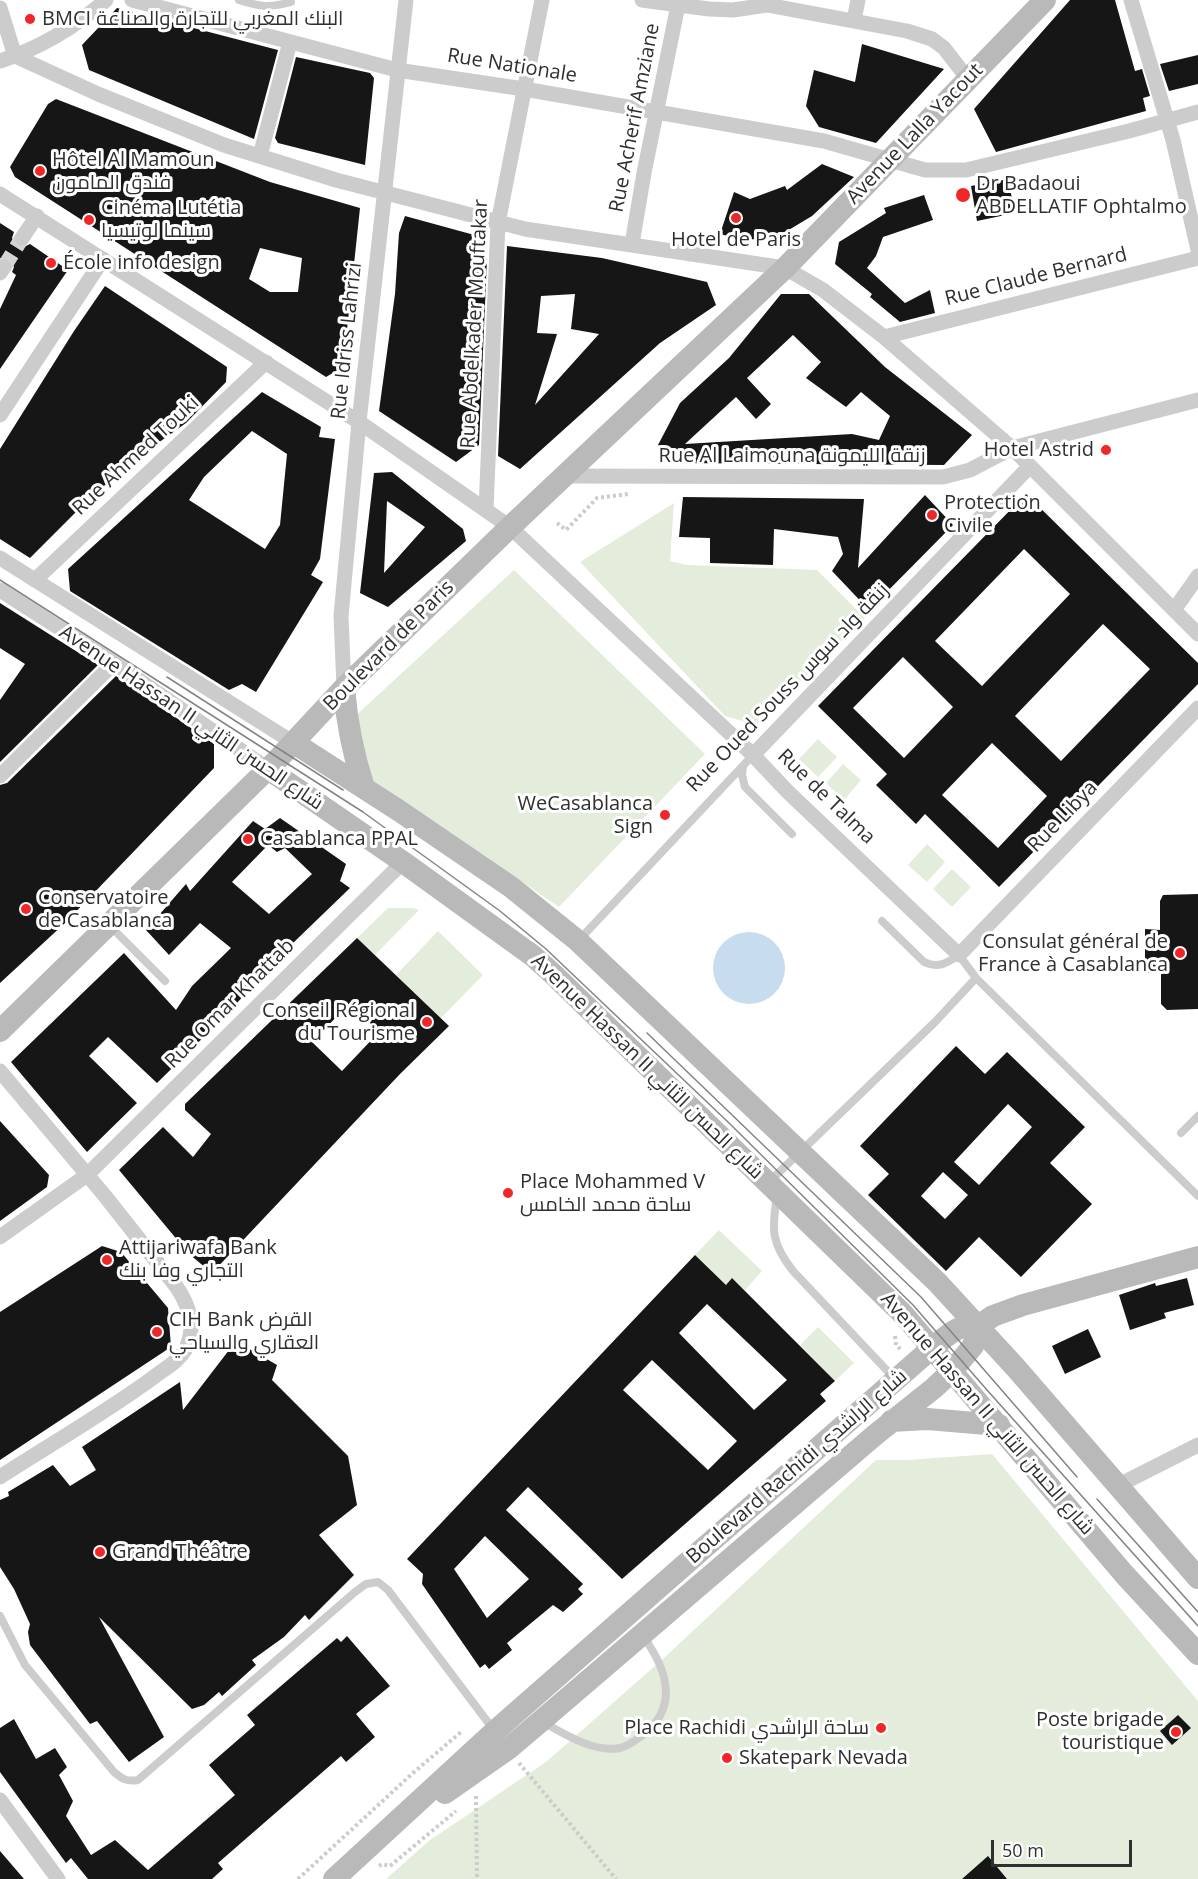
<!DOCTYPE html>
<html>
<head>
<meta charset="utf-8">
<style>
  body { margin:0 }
  #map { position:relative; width:1198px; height:1879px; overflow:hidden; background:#fff; font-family:"Open Sans",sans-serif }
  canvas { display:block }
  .scale { position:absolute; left:991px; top:1840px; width:141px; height:27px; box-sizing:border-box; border:3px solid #2f2f2f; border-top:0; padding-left:8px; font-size:18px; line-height:21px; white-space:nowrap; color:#2f2f2f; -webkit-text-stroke:4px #fff; paint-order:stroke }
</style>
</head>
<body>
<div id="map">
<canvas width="1198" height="1879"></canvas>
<div class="scale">50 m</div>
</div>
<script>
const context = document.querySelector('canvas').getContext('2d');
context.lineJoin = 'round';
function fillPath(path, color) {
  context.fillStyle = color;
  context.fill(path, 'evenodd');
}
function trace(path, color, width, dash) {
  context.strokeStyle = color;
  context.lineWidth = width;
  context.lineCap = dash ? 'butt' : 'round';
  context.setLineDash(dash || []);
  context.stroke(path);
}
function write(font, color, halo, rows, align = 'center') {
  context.font = font + ' "Open Sans",Cairo,sans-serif';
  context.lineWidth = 6;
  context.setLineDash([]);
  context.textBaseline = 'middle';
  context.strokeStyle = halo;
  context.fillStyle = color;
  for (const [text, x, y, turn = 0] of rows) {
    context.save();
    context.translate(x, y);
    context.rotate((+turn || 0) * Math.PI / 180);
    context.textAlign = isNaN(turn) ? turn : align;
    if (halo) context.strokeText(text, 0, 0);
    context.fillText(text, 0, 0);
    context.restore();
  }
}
const green = new Path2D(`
  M 674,503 L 670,561 L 687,565 L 817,570 L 865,618 L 756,725 L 725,716 L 580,562 Z
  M 514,570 L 705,754 L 559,907 L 369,778 L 353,718 Z
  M 818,739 L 837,757 L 818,777 L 799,759 Z
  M 843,764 L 861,780 L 844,800 L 826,783 Z
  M 927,844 L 945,862 L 927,882 L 908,865 Z
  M 952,869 L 971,887 L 952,907 L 933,889 Z
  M 388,908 L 413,908 L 419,910 L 375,955 L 357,938 Z
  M 438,931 L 483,975 L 441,1018 L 396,975 Z
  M 719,1230 L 762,1271 L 745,1290 L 732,1278 L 726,1285 L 695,1255 Z
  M 818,1327 L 854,1363 L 835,1381 L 800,1345 Z
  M 992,1454 L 1198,1701 L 1198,1879 L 386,1879 L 430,1840 L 546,1762 L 665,1657 L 876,1460 L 907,1460 Z`);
const water = new Path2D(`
  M713 968a36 36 0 1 1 72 0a36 36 0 1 1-72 0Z`);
const building = new Path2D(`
  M 1070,0 L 1115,0 L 1135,71 L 1142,69 L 1150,96 L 1143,98 L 1146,111 L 996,152 L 974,109 Z
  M 117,8 L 278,50 L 254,139 L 89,70 L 82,45 Z
  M 862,44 L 944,69 L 876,143 L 819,127 L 806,106 L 814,70 L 855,82 Z
  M 1198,55 L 1198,84 L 1169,91 L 1160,64 Z
  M 296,57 L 370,73 L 374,78 L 365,165 L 278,143 L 275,138 Z
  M 56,99 L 270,182 L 360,208 L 343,367 L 326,377 L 15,177 L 10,167 L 48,104 ZM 260,248 L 302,258 L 298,292 L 270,292 L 249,279 Z
  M 822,164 L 854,177 L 812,216 L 787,231 L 768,238 L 744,240 L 720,234 L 734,192 L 750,199 L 785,186 L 787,190 Z
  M 1008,179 L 1015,213 L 977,221 L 971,186 Z
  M 924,195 L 933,220 L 883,237 L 876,256 L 867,268 L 905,303 L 930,290 L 935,313 L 900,322 L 870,297 L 872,294 L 835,264 L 839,242 L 886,213 L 884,208 Z
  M 405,216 L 478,236 L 487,258 L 479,445 L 456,462 L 379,411 L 395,294 L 399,233 Z
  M 0,223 L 14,232 L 12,238 L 16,246 L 22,248 L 30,244 L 68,270 L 0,369 L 0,309 L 16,275 L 12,272 L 14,267 L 10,259 L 0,258 Z
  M 507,246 L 602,258 L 707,282 L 716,305 L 660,343 L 520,469 L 498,456 ZM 575,294 L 571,329 L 599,334 L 535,405 L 557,334 L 537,333 L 541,296 Z
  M 105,286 L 227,367 L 226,382 L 186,423 L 144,453 L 93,495 L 30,558 L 0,539 L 0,449 L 74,331 Z
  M 781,294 L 809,294 L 885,367 L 972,435 L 944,465 L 673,463 L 658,445 L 680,403 L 729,358 ZM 793,335 L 821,362 L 806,378 L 846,407 L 861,392 L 890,416 L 879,440 L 852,434 L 685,444 L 736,397 L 756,419 L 771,404 L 747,378 Z
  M 262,392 L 321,427 L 319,437 L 335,439 L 320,559 L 311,575 L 323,582 L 256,692 L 242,684 L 229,690 L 70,591 L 68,569 ZM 252,431 L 287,454 L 280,525 L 265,549 L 189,500 L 204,477 Z
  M 392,472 L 463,529 L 466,541 L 388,607 L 360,593 L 374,473 ZM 387,501 L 425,527 L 384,573 Z
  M 1026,494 L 1198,663 L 1198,684 L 999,887 L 925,814 L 916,824 L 876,785 L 887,774 L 818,706 ZM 1024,549 L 1070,594 L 982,686 L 935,641 ZM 1103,624 L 1150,669 L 1061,761 L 1015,716 ZM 903,657 L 953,707 L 904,758 L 853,708 ZM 992,743 L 1047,796 L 998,848 L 942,795 Z
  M 925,495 L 953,525 L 869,610 L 832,571 L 843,554 L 838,537 L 774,529 L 773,565 L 710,563 L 710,538 L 679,537 L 683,497 L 864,499 L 858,568 Z
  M 0,603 L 98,665 L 0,762 L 0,700 L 25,664 L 0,648 Z
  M 116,676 L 214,744 L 214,768 L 65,923 L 0,983 L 0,785 L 7,783 Z
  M 280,818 L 346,864 L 340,881 L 350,888 L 293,943 L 221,1020 L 157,1083 L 108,1037 L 89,1056 L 137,1103 L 87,1152 L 11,1062 L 124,953 L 176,1010 L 192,986 L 231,948 L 200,923 L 169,955 L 146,930 L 186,884 L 190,891 L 253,821 L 265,829 ZM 268,845 L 277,852 L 285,848 L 312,874 L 269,914 L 232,882 Z
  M 1198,894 L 1198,1009 L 1167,1010 L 1161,1004 L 1161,973 L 1145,973 L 1145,929 L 1160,930 L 1160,901 L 1163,895 Z
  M 357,938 L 449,1026 L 400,1074 L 212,1273 L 189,1254 L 119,1170 L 163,1127 L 193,1157 L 211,1134 L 185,1110 L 185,1104 ZM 350,1003 L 379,1032 L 342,1071 L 312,1042 Z
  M 956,1046 L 985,1074 L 1007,1052 L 1085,1127 L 1050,1163 L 1092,1204 L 1021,1277 L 979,1237 L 946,1271 L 868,1195 L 889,1174 L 860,1146 ZM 1008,1104 L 1032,1127 L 979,1185 L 954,1162 ZM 943,1172 L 968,1195 L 945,1219 L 921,1196 Z
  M 0,1121 L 49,1175 L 47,1187 L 0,1221 Z
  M 102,1246 L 121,1252 L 168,1308 L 171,1347 L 0,1460 L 0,1312 Z
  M 695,1255 L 726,1285 L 732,1278 L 835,1381 L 820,1394 L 826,1401 L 622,1579 L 528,1487 L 506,1510 L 583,1584 L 578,1589 L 583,1594 L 563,1612 L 553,1605 L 507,1643 L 512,1650 L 489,1669 L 485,1664 L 480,1668 L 422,1584 L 423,1574 L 407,1559 ZM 707,1304 L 787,1380 L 754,1410 L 679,1333 ZM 652,1360 L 737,1441 L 708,1470 L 623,1390 ZM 485,1536 L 529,1579 L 487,1618 L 454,1569 Z
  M 1187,1278 L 1194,1305 L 1164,1313 L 1166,1318 L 1130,1330 L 1119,1295 L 1155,1283 L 1156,1286 Z
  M 1088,1329 L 1101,1357 L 1065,1374 L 1052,1346 Z
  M 236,1341 L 277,1365 L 272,1380 L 348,1456 L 357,1505 L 319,1535 L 354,1575 L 309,1620 L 305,1615 L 284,1637 L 252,1660 L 256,1665 L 222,1696 L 219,1692 L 204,1705 L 192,1709 L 99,1617 L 164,1737 L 129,1762 L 97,1721 L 90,1724 L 30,1645 L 28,1632 L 30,1624 L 14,1589 L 0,1567 L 0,1500 L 9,1496 L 8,1492 L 53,1465 L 70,1486 L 96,1470 L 82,1447 L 180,1382 L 183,1410 Z
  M 347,1636 L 390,1686 L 356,1714 L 375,1737 L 346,1762 L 341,1756 L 218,1863 L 223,1869 L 212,1879 L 88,1879 L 71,1858 L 66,1863 L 0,1772 L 0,1728 L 14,1719 L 36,1759 L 55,1748 L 67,1767 L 59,1775 L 73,1801 L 66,1816 L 91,1855 L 115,1840 L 148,1870 L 235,1795 L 209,1765 L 255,1725 L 247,1715 L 337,1638 L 341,1642 Z
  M 1178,1715 L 1191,1728 L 1172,1745 L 1160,1731 Z
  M 0,1851 L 24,1879 L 0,1879 Z
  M 988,1856 L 1007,1879 L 962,1879 Z`);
const streetTunnel = new Path2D(`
  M 4,267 L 22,238`);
const path = new Path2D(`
  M 557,523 L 566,530 L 597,498 L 628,494
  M 895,1336 L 896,1345 L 901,1350
  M 519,1763 L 616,1879
  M 476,1796 L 477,1879
  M 379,1866 L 382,1864 L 390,1866 L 456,1811
  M 298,1879 L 413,1773 L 461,1732`);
const lane = new Path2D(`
  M 239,0 C 260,7 270,8 291,2
  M 743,766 L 742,775 L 745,787 L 792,834
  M 882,921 L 924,962 C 938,969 947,963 959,955 L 976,978 L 1198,1196
  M 110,926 L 165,981
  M 579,940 L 753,755
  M 1181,1133 L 1198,1116
  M 770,1181 L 935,1022 L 976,978
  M 777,1197 C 771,1231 772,1244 793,1271 L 895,1379
  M 0,1616 L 25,1665 L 35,1677 L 114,1772 C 122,1779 127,1782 138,1780 L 355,1592 L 366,1584 L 378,1582 L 388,1590 L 493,1729
  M 543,1722 C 564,1734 594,1753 620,1748 C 629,1746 637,1739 644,1734 C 680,1705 666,1668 643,1636`);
const street = new Path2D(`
  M 132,0 L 397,70 L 524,89 L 824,141 L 925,170 L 966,170 L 1129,131 L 1198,112
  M 642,0 L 709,9 L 733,10 L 767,5 L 907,31 L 932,39 L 944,48 L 968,79
  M 1131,0 L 1173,140 L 1198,250
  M 0,8 L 15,56 L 98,94 L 224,145 L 336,180 L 525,229 L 785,268 L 823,290 L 884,337 L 1012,448 L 1198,634
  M 854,20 L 858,0
  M 0,61 C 40,48 75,27 106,0
  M 260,156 L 290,42
  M 0,194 L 359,422 L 510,527 L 753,755 L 787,791 L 959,955 L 1198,708
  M 22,238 L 37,216
  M 632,244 L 644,173 L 679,0
  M 0,273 L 4,267
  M 884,337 L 1198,258
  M 0,415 L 103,259
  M 565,476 L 943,477 L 970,470 L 1012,448 L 1198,400
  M 486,510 L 498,223 L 542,0
  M 0,558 L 294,743
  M 35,580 L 266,362
  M 0,590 L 114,663 L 268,769
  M 1174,610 L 1198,576
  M 344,688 L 341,616 L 359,422 L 406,0
  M 753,755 L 1030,466
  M 0,776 L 114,663
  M 0,1071 L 105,1196 L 176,1286 C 189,1305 197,1328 185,1350 C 178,1362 164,1369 154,1377 C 105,1413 51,1444 0,1477
  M 0,1237 L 87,1175 L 403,862
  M 1119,1485 L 1198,1445
  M 0,1800 L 58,1879`);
const secondary = new Path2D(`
  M 344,688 C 347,725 353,754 364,788
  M 294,743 L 398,810 L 511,887 L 578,941 L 937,1282 L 1016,1368 L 1198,1578
  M 268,769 L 403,862 L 533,956 L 553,974 L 904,1315 L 1124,1574 L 1198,1654
  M 0,1031 L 278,759 L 344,688 L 510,527 L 785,268 L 1045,0
  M 978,1326 L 993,1316 L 1023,1305 L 1198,1257
  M 891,1421 L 927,1419 L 999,1425
  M 445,1793 L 508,1749 L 541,1721 L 875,1435 L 934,1388 L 952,1371 L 973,1346 L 978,1326
  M 334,1879 L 495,1731 L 932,1348 C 947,1336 958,1323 978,1326`);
const tram = new Path2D(`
  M 0,580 L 363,812 L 500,911 L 546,949 L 728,1122 L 913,1305 L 987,1390 L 1198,1626
  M 167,677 L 343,790
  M 647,1033 L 921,1297 L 1077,1477
  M 1097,1499 L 1198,1612`);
const markers = [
  [30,19,6,"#ef2729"],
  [40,171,6,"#ef2729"],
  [963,195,8,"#ef2729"],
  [736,218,6,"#ef2729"],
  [89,220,6,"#ef2729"],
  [51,263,6,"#ef2729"],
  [1106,450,6,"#ef2729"],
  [932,515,6,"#ef2729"],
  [665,815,6,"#ef2729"],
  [248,839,6,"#ef2729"],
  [26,909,6,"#ef2729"],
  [1180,953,6,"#ef2729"],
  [427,1022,6,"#ef2729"],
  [508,1193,6,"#ef2729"],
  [107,1260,6,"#ef2729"],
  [157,1332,6,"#ef2729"],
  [100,1552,6,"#ef2729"],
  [881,1728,6,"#ef2729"],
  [1176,1732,6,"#ef2729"],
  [727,1758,6,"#ef2729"]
];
const poiNames = [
  ["BMCI البنك المغربي للتجارة والصناعة",42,19],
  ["Hôtel Al Mamoun",52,160],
  ["فندق المامون",52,183],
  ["Dr Badaoui",976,184],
  ["ABDELLATIF Ophtalmo",976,207],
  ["Cinéma Lutétia",101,208],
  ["سينما لوتيسيا",101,231],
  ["Hotel de Paris",736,240,"center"],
  ["École info design",63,263],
  ["Hotel Astrid",1094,450,"right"],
  ["Protection",944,503],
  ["Civile",944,526],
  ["WeCasablanca",653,804,"right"],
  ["Sign",653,827,"right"],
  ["Casablanca PPAL",260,839],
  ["Conservatoire",38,898],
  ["de Casablanca",38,921],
  ["Consulat général de",1168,942,"right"],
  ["France à Casablanca",1168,965,"right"],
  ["Conseil Régional",415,1011,"right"],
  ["du Tourisme",415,1034,"right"],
  ["Place Mohammed V",520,1182],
  ["ساحة محمد الخامس",520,1205],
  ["Attijariwafa Bank",119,1248],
  ["التجاري وفا بنك",119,1271],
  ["CIH Bank القرض",169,1320],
  ["العقاري والسياحي",169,1343],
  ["Grand Théâtre",112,1552],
  ["Poste brigade",1164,1720,"right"],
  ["touristique",1164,1743,"right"],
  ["Place Rachidi ساحة الراشدي",869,1728,"right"],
  ["Skatepark Nevada",739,1758]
];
const streetNames = [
  ["Rue Nationale",512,66,9],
  ["Rue Acherif Amziane",635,118,-79],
  ["Avenue Lalla Yacout",915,134,-46],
  ["Rue Claude Bernard",1036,277,-14],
  ["Rue Abdelkader Mouftakar",475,324,-87],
  ["Rue Idriss Lahrizi",347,341,-84],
  ["Rue Ahmed Touki",136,456,-43],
  ["Rue Al Laimouna زنقة الليمونة",792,456],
  ["Boulevard de Paris",389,646,-45],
  ["Rue Oued Souss زنقة واد سوس",788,688,-46],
  ["Avenue Hassan II شارع الحسن الثاني",191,718,34],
  ["Rue de Talma",826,797,44],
  ["Rue Libya",1063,817,-46],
  ["Rue Omar Khattab",230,1004,-45],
  ["Avenue Hassan II شارع الحسن الثاني",647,1067,44],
  ["Avenue Hassan II شارع الحسن الثاني",987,1414,49],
  ["Boulevard Rachidi شارع الراشدي",797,1467,-41]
];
fillPath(green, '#e4eddc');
fillPath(water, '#c7dcee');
fillPath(building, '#161616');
trace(streetTunnel, '#d5d5d5', 15, [15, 8]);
trace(path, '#ccc', 4, [3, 3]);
trace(lane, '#ccc', 8);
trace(street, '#ccc', 15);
trace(secondary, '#b9b9b9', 22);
trace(tram, '#848484', 1.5);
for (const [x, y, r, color] of markers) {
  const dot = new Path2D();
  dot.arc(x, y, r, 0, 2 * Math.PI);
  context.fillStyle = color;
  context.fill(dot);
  trace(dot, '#fff', 2);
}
write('20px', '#2f2f2f', '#fff', poiNames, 'left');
write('20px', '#2f2f2f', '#fff', streetNames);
</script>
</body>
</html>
